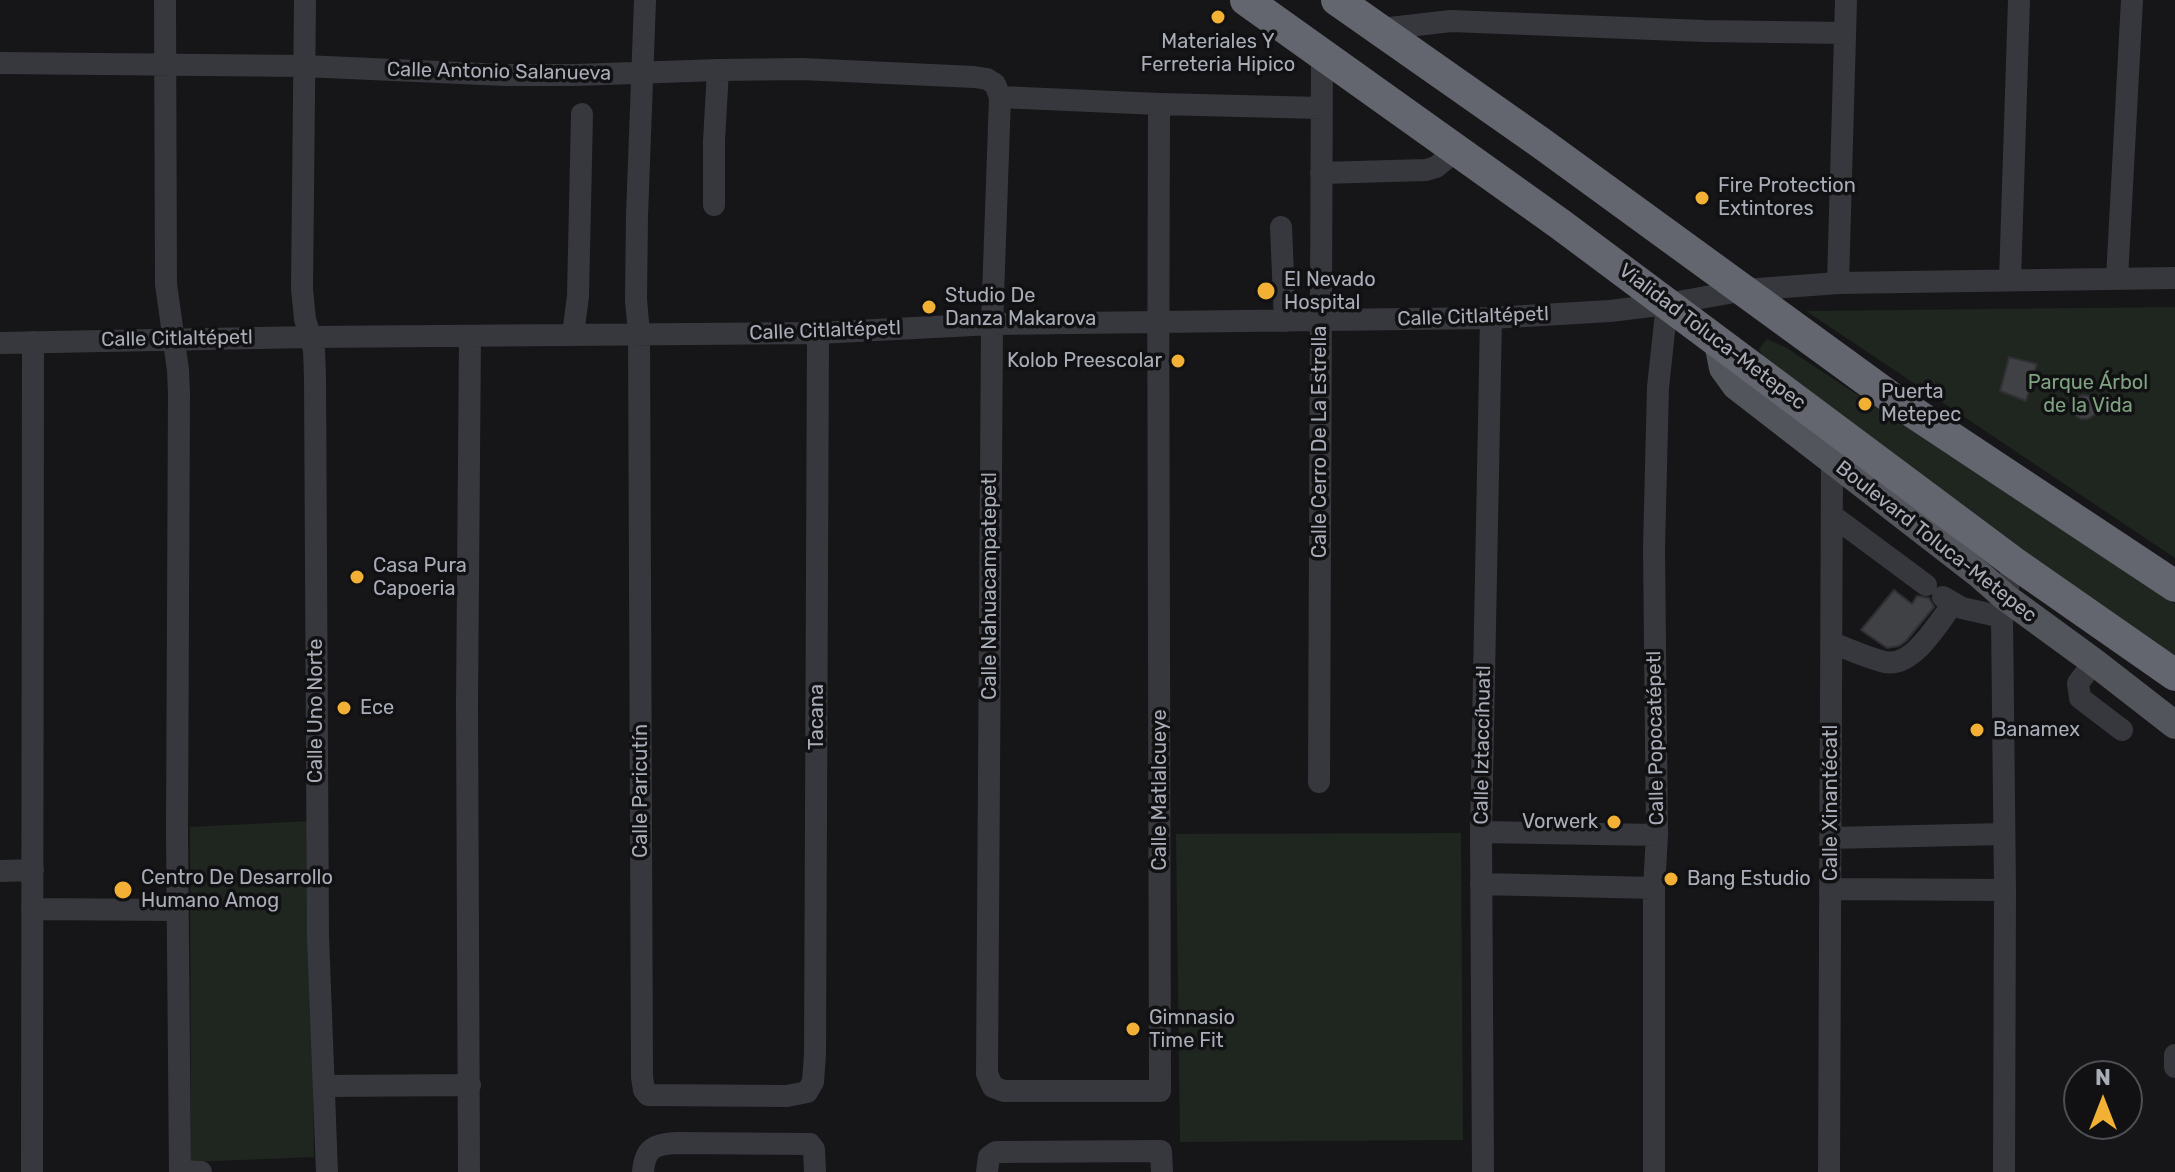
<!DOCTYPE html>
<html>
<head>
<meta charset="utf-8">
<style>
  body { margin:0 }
  #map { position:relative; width:2175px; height:1172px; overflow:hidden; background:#161618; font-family:Rubik,sans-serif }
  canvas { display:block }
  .north { position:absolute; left:2063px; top:1060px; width:80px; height:80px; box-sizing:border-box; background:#111113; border:2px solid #4d4f55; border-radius:50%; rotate:0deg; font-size:22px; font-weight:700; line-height:32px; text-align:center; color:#a8adb8 }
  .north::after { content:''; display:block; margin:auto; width:28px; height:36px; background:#f2b134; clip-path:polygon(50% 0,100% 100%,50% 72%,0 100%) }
</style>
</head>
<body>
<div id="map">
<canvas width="2175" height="1172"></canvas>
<div class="north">N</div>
</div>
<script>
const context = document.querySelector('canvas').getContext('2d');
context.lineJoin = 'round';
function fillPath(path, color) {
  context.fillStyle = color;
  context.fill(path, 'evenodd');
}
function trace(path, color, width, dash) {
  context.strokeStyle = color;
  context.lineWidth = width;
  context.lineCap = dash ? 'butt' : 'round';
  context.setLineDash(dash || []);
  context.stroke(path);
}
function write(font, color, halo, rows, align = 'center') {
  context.font = font + ' Rubik,sans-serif';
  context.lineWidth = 7;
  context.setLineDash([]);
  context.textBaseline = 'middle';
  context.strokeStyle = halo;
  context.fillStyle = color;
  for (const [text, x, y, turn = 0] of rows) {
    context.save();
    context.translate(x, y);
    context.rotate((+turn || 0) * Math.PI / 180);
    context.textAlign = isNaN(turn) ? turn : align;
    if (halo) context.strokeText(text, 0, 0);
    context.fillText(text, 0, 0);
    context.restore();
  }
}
const green = new Path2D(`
  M 2175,307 L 2175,558 L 1806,311 Z
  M 1767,339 L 1785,347 L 2175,604 L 2175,671 L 1765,360 L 1759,349 Z
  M 310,821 L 314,1157 L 191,1162 L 190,827 Z
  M 1461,833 L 1463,1140 L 1180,1142 L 1176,834 Z`);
const building = new Path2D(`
  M 2009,357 L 2037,364 L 2026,401 L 2000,391 Z
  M 2082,395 L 2090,396 L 2096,402 L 2098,407 L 2096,414 L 2088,419 L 2081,419 L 2071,413 L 2070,403 Z
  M 1894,590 L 1912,604 L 1917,596 L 1929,598 L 1934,607 L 1906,641 L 1899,646 L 1887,648 L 1861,630 Z`);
const minor = new Path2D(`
  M 165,0 L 166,284 L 178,370 L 179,393 L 177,833 L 180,1172
  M 305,0 L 302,289 L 305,319 L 314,350 L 315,377 L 318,936 L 327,1172
  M 645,0 L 637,216 L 636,300 L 639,333 L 642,1077 L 644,1090 L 648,1095 L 787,1096 L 807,1092 L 813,1082 L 815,1054 L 818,333
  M 1381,29 L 1451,21 L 1704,31 L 1845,33
  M 0,63 L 304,66 L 505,75 L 576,75 L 718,70 L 802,69 L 974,77 L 987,79 L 995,84 L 1000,97 L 992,324 L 987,1074 L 993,1087 L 1004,1091 L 1160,1091 C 1160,762 1157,433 1159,104
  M 1000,97 L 1159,104 L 1321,108
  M 1321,173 L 1426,170 L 1436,167 L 1457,150
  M 714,205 L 714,141 L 718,70
  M 1281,227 L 1285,321
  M 2117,278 L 2132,0
  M 2010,280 L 2019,0
  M 1838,283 L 1846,0
  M 573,334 L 578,296 L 582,114
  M 0,343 L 310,337 L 818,333 L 992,324 L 1491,318 L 1610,311 L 1667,304 L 1745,290 L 1838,283 L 2175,278
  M 1833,516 L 1926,585
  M 1943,597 L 1962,608 L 2002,617
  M 1832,643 C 1849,649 1867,658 1885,662 C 1913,668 1937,624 1953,604
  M 2094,662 L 2078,683 L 2080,698 L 2122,730
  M 1319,782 L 1322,55
  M 1481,832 L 1657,835
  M 1830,838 L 2004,834
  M 0,871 L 33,870
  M 1481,884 L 1654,888
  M 1830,889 L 2005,890
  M 32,909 L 178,910
  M 2175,1055 L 2175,1067
  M 325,1086 L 470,1085
  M 180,1171 L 201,1172
  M 32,1172 L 33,342
  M 469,1172 L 467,704 L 470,336
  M 643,1172 C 645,1148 654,1144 677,1143 L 810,1144 L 814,1149 L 815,1172
  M 987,1172 L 989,1157 L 996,1152 L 1161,1151 L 1162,1172
  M 1483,1172 L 1481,832 L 1491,318
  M 1654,1172 L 1654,888 L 1657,835 L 1654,548 L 1658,387 L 1667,304
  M 1829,1172 L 1832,461 L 1841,453
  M 2004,1172 L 2005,890 L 2002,617 L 2013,562`);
const major = new Path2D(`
  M 1718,343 L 1723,368 L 1736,386 L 1980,575 L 2005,597 L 2094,662 L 2175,725`);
const highway = new Path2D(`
  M 1246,0 L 1560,224 L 2013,562 L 2175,675
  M 1337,0 L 1541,143 L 1890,397 L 2175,586`);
const markers = [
  [1218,17,8,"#f2b134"],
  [1702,198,8,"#f2b134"],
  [1266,291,10,"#f2b134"],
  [929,307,8,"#f2b134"],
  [1178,361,8,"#f2b134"],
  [1865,404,8,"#f2b134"],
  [357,577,8,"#f2b134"],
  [344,708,8,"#f2b134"],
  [1977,730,8,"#f2b134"],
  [1614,822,8,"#f2b134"],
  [1671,879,8,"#f2b134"],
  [123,890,10,"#f2b134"],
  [1133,1029,8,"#f2b134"]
];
const poiNames = [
  ["Materiales Y",1218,42,"center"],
  ["Ferreteria Hipico",1218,65,"center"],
  ["Fire Protection",1718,186],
  ["Extintores",1718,209],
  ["El Nevado",1284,280],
  ["Hospital",1284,303],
  ["Studio De",945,296],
  ["Danza Makarova",945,319],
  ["Kolob Preescolar",1162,361,"right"],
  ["Puerta",1881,392],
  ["Metepec",1881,415],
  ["Casa Pura",373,566],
  ["Capoeria",373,589],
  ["Ece",360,708],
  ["Banamex",1993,730],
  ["Vorwerk",1598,822,"right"],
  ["Centro De Desarrollo",141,878],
  ["Humano Amog",141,901],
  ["Bang Estudio",1687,879],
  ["Gimnasio",1149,1018],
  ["Time Fit",1149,1041]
];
const streetNames = [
  ["Calle Antonio Salanueva",499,72,1],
  ["Calle Citlaltépetl",1473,317,-2],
  ["Calle Citlaltépetl",825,331,-2],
  ["Vialidad Toluca-Metepec",1712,337,37],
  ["Calle Citlaltépetl",177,339,-1],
  ["Calle Cerro De La Estrella",1320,442,-90],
  ["Boulevard Toluca-Metepec",1936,542,38],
  ["Calle Nahuacampatepetl",990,586,-90],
  ["Calle Uno Norte",316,711,-90],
  ["Tacana",817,717,-90],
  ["Calle Popocatépetl",1656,738,-91],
  ["Calle Iztaccíhuatl",1483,745,-89],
  ["Calle Matlalcueye",1160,790,-90],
  ["Calle Paricutín",641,791,-90],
  ["Calle Xinantécatl",1831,803,-90]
];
const parkNames = [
  ["Parque Árbol",2088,383],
  ["de la Vida",2088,406]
];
fillPath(green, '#1e261f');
fillPath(building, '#404145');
trace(building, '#303034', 2);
trace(minor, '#37383d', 22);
trace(major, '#53555c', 28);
trace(highway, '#63666e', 32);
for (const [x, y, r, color] of markers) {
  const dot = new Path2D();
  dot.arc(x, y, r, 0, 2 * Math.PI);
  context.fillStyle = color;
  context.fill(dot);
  trace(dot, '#111113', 3);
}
write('20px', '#a8adb8', '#111113', poiNames, 'left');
write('20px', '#a8adb8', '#111113', streetNames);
write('20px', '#7fa381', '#111113', parkNames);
</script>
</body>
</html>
